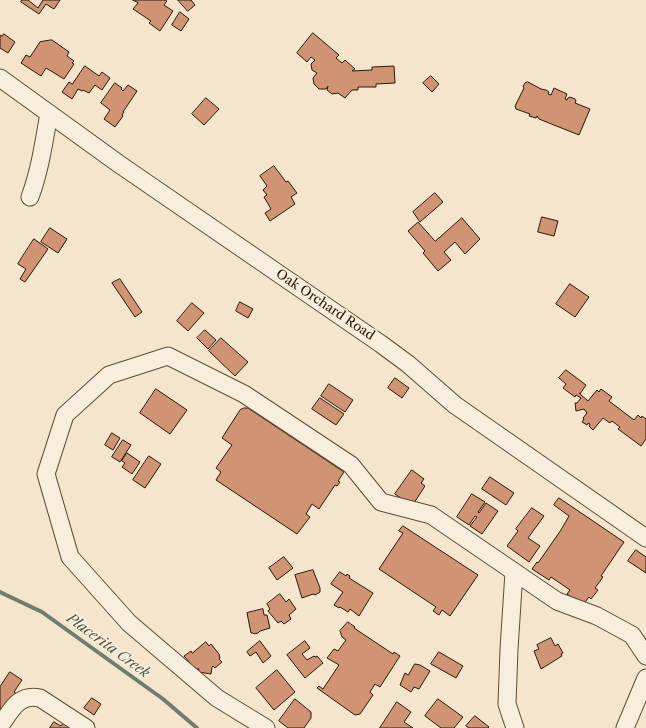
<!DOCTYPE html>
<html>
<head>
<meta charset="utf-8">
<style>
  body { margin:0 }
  canvas { display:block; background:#f5e5cd }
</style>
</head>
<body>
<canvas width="646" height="728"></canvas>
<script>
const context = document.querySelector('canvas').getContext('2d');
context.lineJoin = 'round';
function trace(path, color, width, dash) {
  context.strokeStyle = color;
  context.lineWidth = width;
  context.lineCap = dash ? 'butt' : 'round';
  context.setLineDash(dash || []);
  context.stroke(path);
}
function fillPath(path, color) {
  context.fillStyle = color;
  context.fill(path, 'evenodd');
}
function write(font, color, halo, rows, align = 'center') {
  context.font = font + ' "Libre Caslon Text",serif';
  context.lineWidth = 3.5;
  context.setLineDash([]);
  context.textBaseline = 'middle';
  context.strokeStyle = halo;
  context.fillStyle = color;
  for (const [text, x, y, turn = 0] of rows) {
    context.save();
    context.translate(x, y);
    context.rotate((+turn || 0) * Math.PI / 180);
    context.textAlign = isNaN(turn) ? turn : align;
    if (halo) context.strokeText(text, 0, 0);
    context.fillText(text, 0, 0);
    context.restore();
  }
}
const stream = new Path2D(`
  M 0,592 L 42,612 L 163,699 L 197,728`);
const building = new Path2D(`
  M 22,0 L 28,0 L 38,8 L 43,0 L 60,0 L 54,9 L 46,4 L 39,14 L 21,2 Z
  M 133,0 L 165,0 L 167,1 L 164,5 L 173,11 L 160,31 L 149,23 L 151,21 L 133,9 L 138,3 Z
  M 178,0 L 191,0 L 195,5 L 188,11 Z
  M 180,12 L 189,19 L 181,31 L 172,25 Z
  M 313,33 L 339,55 L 336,58 L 342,63 L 345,60 L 355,69 L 352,71 L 372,70 L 372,67 L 394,66 L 395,83 L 376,84 L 376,87 L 358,87 L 358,90 L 352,90 L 345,98 L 338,93 L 332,94 L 327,90 L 328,86 L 326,89 L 319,89 L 314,84 L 313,78 L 317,73 L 312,70 L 311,64 L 315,60 L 311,57 L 307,62 L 297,53 Z
  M 4,34 L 15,42 L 8,53 L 0,48 L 0,35 L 2,36 Z
  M 52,40 L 69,52 L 67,56 L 74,61 L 72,63 L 74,64 L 64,79 L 46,68 L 41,76 L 21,63 L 26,55 L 30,57 L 40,42 Z
  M 85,66 L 99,76 L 102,72 L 110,78 L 102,90 L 95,85 L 89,93 L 83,90 L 82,91 L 78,89 L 72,99 L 62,92 L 69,82 L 72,84 Z
  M 431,76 L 439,84 L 432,92 L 423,83 Z
  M 528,82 L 541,89 L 546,90 L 549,92 L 548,94 L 551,95 L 554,88 L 567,94 L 565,99 L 567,100 L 568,98 L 570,97 L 575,99 L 576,101 L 575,103 L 590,109 L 579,135 L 539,119 L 537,116 L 536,118 L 529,116 L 530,114 L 516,109 L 515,106 L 524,88 L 523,86 L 525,83 Z
  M 115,83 L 122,88 L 121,89 L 123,91 L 128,85 L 137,91 L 123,112 L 124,112 L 122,115 L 123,116 L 115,127 L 104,119 L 110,110 L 101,103 Z
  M 206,98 L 219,109 L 204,125 L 192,114 Z
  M 274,166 L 286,182 L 288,181 L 297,193 L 291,197 L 295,204 L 270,221 L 265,213 L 271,209 L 264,197 L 267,195 L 263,190 L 267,186 L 260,176 Z
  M 435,193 L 443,202 L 420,222 L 413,212 Z
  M 542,217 L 558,221 L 554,236 L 538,232 Z
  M 462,218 L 480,239 L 465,254 L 455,242 L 444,252 L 451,260 L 438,271 L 423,253 L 425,251 L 408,231 L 418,222 L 435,241 Z
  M 50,228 L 67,239 L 58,253 L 41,242 Z
  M 34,239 L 48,249 L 25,282 L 20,279 L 26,269 L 18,264 Z
  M 120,279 L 142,312 L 135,317 L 112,283 Z
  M 570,284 L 589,297 L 575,317 L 556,304 Z
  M 240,302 L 253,309 L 248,318 L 236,311 Z
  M 192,303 L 204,313 L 188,331 L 177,321 Z
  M 205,330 L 216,340 L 208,349 L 197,338 Z
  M 221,338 L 248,362 L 235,376 L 209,351 Z
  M 566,370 L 586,385 L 580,394 L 579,393 L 588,401 L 597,390 L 599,392 L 601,389 L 612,397 L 609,401 L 634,420 L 638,415 L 641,418 L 642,416 L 646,419 L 646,439 L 641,446 L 618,429 L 620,427 L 612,421 L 610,423 L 603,418 L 593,430 L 589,426 L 590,424 L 588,423 L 587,425 L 582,422 L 584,419 L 583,418 L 587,413 L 584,409 L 576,411 L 575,403 L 577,403 L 581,398 L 576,395 L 575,397 L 563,388 L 566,384 L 559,378 Z
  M 395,378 L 409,388 L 402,398 L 388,388 Z
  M 329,384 L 353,400 L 345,412 L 321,396 Z
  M 156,389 L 187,410 L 170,434 L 140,413 Z
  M 320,398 L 344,414 L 336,425 L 312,409 Z
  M 244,408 L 248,408 L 344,472 L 338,481 L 340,482 L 337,486 L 335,485 L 319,509 L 312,504 L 306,514 L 310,517 L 297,534 L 216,480 L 221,472 L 216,468 L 232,445 L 222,438 L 240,410 Z
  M 112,433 L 120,438 L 113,450 L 105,445 Z
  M 123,440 L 131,445 L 120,462 L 112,457 Z
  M 127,453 L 140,462 L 132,474 L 122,467 L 125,463 L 122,461 Z
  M 149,456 L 161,464 L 145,488 L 133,480 Z
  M 412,470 L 424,479 L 421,483 L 425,486 L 412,506 L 395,494 Z
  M 490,477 L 514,493 L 506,505 L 482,489 Z
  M 472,494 L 485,502 L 478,512 L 479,513 L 486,503 L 498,511 L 482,534 L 470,526 L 477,517 L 475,516 L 469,525 L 457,517 Z
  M 559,498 L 624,542 L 601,576 L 603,577 L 595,588 L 598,590 L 591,599 L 589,597 L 583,605 L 567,594 L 570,590 L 551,577 L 549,580 L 532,569 L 537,562 L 538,563 L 561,530 L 569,516 L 554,505 Z
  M 532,508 L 544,516 L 528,538 L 540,546 L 529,562 L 507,546 L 518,531 L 516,529 Z
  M 403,526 L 478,575 L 450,616 L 442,610 L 439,615 L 433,611 L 436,607 L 379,569 L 403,533 L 399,531 Z
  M 636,550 L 646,557 L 646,573 L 628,561 Z
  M 284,557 L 293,568 L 277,580 L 269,568 Z
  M 313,570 L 320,588 L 320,592 L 315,595 L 313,594 L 302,598 L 295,575 Z
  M 340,572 L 346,576 L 347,574 L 350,576 L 349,578 L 373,593 L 359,616 L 350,609 L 348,612 L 340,607 L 339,608 L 334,605 L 343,592 L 331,584 Z
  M 280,594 L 286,602 L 289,599 L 296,609 L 289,615 L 291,619 L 284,624 L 281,621 L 278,623 L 268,611 L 270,609 L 267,604 Z
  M 263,609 L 264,615 L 267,615 L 270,628 L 260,631 L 258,633 L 254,634 L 253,633 L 251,633 L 247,613 Z
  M 348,622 L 355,627 L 354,628 L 393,654 L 394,652 L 400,656 L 380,687 L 375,684 L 370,692 L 373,695 L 360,714 L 355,715 L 317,688 L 319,686 L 323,689 L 339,665 L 327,658 L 334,649 L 338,651 L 346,640 L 342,637 L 340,631 Z
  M 551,638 L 555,646 L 558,644 L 563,653 L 561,654 L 562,656 L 541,669 L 534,651 L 539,649 L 537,645 Z
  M 260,641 L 271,656 L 263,663 L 256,652 L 250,656 L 247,652 Z
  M 305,641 L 310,648 L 302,654 L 307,660 L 314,656 L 315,657 L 317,656 L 323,663 L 305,678 L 287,655 Z
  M 206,642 L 209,646 L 211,644 L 219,654 L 220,658 L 219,659 L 222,662 L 215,668 L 213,666 L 212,667 L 211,674 L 198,672 L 199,669 L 195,669 L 184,656 L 191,651 L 192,653 Z
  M 439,652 L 463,666 L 456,678 L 431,664 Z
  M 415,664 L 420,665 L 430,671 L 419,689 L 414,687 L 411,692 L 400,685 L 405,673 L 408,675 Z
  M 277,670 L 295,692 L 274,710 L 256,688 Z
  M 10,672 L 22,680 L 14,692 L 17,694 L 2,710 L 0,708 L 0,687 Z
  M 92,698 L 101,704 L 94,715 L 84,708 Z
  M 295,699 L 311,712 L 311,718 L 304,728 L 288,728 L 279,721 Z
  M 438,699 L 463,717 L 454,728 L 441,728 L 425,716 Z
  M 397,702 L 411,712 L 404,722 L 413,728 L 380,728 Z
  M 475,716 L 489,727 L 488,728 L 469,728 L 466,726 Z
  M 54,722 L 61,726 L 64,722 L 74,728 L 50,728 Z`);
const minor = new Path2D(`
  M 0,78 L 119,164 L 381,344 L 408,364 L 455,405 L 646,538
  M 30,197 C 40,170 44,142 49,113
  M 514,572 L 509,649 L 507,704 L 515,728
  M 0,726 C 11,711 18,693 40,698 L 86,728
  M 266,728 L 217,698 L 129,623 L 70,557 L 46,474 L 65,415 L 109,375 L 168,356 L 244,394 L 351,465 L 381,502 L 431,515 L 557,601 L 597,616 L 632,635 L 646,656
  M 625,728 L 646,678`);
const streetNames = [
  ["Oak Orchard Road",325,305,34]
];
const waterNames = [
  ["Placerita Creek",108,646,36]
];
trace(stream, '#6f7d6f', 4);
fillPath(building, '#d09373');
trace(building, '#2b1903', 1);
trace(minor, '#5e4c36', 19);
trace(minor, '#f8eede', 17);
write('13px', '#2b1903', '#f8eede', streetNames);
write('italic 14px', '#535342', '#f8eede', waterNames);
</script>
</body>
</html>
